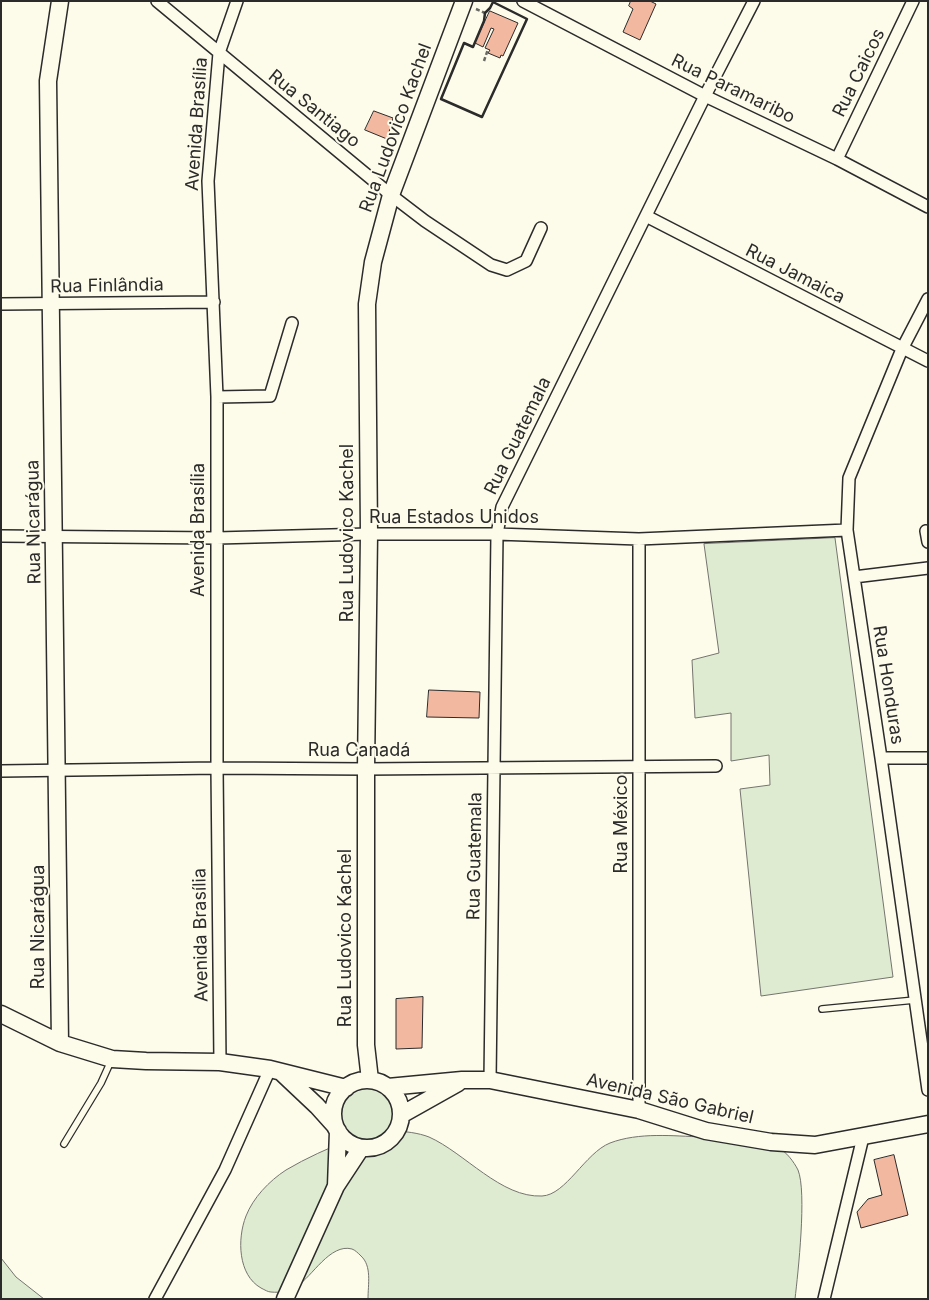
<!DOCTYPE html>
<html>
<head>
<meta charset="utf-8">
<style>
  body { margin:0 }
  #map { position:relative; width:929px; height:1300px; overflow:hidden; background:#fdfbea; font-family:Inter,sans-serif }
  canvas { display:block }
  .frame { position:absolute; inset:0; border:2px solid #2b2b2b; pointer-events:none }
</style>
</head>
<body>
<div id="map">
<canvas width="929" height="1300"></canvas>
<div class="frame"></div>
</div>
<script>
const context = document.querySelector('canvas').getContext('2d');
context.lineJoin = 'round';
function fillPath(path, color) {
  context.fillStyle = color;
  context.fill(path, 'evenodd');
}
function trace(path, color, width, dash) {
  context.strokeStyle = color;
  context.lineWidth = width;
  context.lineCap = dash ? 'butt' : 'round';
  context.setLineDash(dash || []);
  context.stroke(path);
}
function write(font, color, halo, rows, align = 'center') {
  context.font = font + ' Inter,sans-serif';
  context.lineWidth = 4;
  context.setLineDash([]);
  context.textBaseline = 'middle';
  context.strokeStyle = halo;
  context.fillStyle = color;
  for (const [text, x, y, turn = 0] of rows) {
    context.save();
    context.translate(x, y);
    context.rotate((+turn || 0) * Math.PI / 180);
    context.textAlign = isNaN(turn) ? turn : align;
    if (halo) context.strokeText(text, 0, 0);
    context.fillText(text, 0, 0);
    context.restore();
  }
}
const green = new Path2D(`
  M 835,538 L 893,977 L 761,996 L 740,789 L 770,785 L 769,755 L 731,761 L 731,713 L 695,718 L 692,660 L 719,653 L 704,544 Z
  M 361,1085 C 391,1084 402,1104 392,1131 C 404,1131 419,1133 429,1137 C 465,1153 501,1198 542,1196 C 566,1195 585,1153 610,1143 C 639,1132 673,1136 703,1137 C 723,1137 741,1140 760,1144 C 765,1145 773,1145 778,1148 C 786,1151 794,1162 798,1170 C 807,1192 798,1273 795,1299 L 368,1299 C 368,1284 372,1266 361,1256 C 358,1253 355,1250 352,1249 C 330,1243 312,1277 297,1286 C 289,1291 281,1293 271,1292 C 268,1292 265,1290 261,1288 C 238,1275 237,1239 246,1216 C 253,1198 269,1181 286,1170 C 306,1158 329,1148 351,1139 C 332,1118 333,1097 361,1085 Z
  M 1,1258 L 16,1277 L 44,1299 L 1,1299 Z`);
const building = new Path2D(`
  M 631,1 L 650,1 L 656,4 L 640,40 L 623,32 L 633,9 L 629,6 Z
  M 490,11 L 518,23 L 503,56 L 501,55 L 500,58 L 488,53 L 490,50 L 485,48 L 494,29 L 491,28 L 483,47 L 475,43 Z
  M 374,111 L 393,118 L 387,139 L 365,130 Z
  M 429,690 L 480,692 L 479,718 L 427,717 Z
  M 423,997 L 422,1048 L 396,1049 L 396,999 Z
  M 894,1155 L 908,1215 L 861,1228 L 857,1212 L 868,1199 L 882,1195 L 874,1160 Z`);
const path = new Path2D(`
  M 476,9 L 485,13
  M 484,61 L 488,49`);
const lane = new Path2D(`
  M 822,1009 L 915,1000
  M 64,1144 L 101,1083 L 111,1061`);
const street = new Path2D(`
  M 157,1 L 391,195 L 425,221 L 491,265 L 507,270 L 526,261 L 541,228
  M 523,1 L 705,96 L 837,159 L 928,207
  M 837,159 L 913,1
  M 646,216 L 928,361
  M 928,299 L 902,349 L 849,478 L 847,530 L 881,758 L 928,1090
  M 1,304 L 214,302
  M 217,397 L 270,396 L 292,323
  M 926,531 L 928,542
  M 1,536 L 217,538 L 369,534 L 497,534 L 639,539 L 847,530
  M 854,577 L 928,568
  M 881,758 L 928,758
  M 1,771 L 217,768 L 366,769 L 716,766
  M 220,1062 L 217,768 L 217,397 L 208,181 L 219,53 L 237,1
  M 490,1080 L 497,534 L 502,507 L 705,96 L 754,1
  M 639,1110 L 639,539
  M 155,1299 L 225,1170 L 270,1069
  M 824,1299 L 863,1137`);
const secondary = new Path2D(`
  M 60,1 L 48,81 L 60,1043
  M 1,1014 L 60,1043 L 112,1059 L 146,1061 L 220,1062 L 270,1069 L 346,1088
  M 282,1073 L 317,1106 L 335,1126
  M 370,1080 L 366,1045 L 366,769 L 369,534 L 367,304 L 373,262 L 391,195 L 464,1
  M333 1114a34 34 0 1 1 68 0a34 34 0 1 1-68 0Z
  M 388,1087 L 462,1080 L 490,1080 L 639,1110 L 706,1131 L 771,1142 L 815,1145 L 928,1124
  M 401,1115 L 458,1083
  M 336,1186 L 338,1131
  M 285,1299 L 336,1186 L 361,1148`);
const wall = new Path2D(`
  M 493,2 L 527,19 L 482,117 L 441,99 L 464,43 L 473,47 L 484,21 L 485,13 L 490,8 Z`);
const streetNames = [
  ["Rua Caicos",859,73,-64],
  ["Rua Paramaribo",733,89,26],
  ["Rua Santiago",314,109,39],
  ["Avenida Brasília",197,124,-86],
  ["Rua Ludovico Kachel",396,128,-70],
  ["Rua Jamaica",795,274,27],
  ["Rua Finlândia",107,286,-1],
  ["Rua Guatemala",518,436,-64],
  ["Rua Estados Unidos",454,518],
  ["Rua Nicarágua",34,522,-91],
  ["Avenida Brasília",199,530,-90],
  ["Rua Ludovico Kachel",348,533,-90],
  ["Rua Honduras",888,685,81],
  ["Rua Canadá",359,751],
  ["Rua México",622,824,-90],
  ["Rua Guatemala",475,856,-89],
  ["Rua Nicarágua",39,927,-90],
  ["Avenida Brasília",201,935,-91],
  ["Rua Ludovico Kachel",346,938,-90],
  ["Avenida São Gabriel",670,1099,13]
];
fillPath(green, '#deebd1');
trace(green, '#74746e', 1);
fillPath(building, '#f2b8a0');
trace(building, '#2b2b2b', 1);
trace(lane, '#2b2b2b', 8);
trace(street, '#2b2b2b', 14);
trace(secondary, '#2b2b2b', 19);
trace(path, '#6a6964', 2.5, [4, 2.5]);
trace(lane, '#fdfbea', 5.5);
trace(street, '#fdfbea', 11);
trace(secondary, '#fdfbea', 16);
trace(wall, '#2b2b2b', 2.5);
write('18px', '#2b2b2b', '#fdfbea', streetNames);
</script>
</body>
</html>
